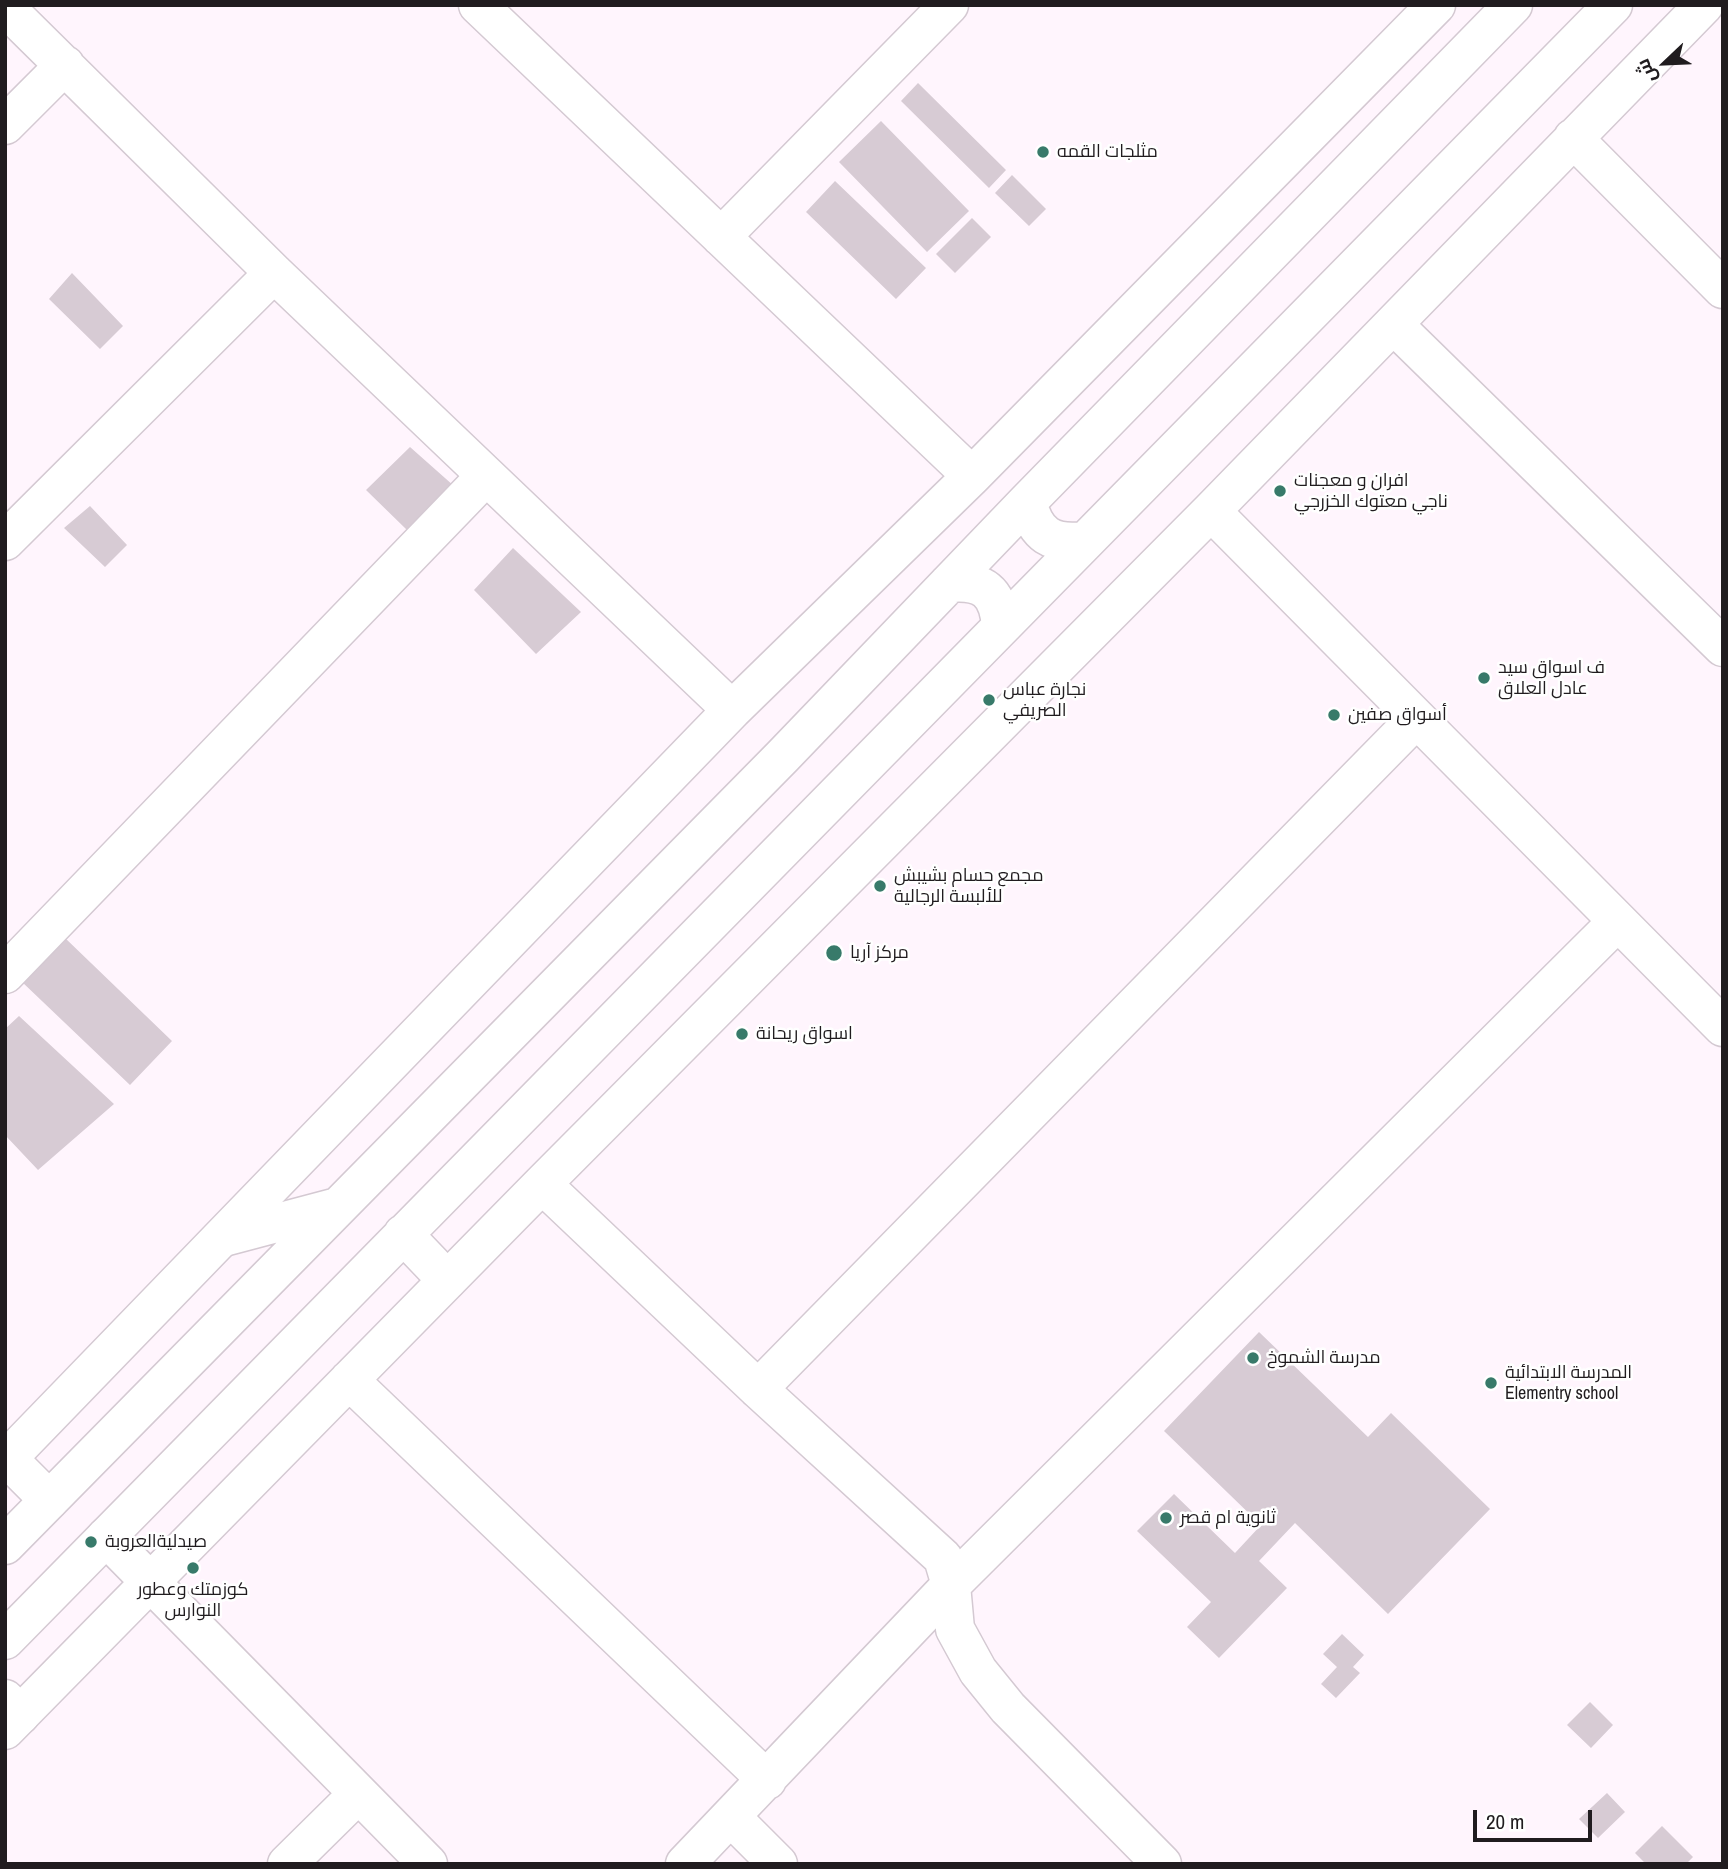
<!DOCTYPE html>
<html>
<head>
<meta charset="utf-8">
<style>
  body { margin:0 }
  #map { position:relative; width:1728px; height:1869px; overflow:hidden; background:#fff5fd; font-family:"Archivo Narrow",Cairo,sans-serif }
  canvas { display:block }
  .frame { position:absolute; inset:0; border:7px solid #201c1f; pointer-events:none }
  .north { position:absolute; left:1630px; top:28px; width:70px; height:70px; -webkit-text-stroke:5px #fff; paint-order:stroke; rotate:247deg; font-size:19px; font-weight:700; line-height:28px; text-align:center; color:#201c1f }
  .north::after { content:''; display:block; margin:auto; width:24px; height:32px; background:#201c1f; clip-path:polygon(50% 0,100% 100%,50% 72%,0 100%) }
  .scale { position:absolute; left:1473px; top:1810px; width:119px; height:32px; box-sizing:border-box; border:4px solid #201c1f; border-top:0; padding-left:9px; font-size:21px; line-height:24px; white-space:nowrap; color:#201c1f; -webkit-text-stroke:5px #fff; paint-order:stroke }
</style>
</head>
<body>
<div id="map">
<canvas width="1728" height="1869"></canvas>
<div class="frame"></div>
<div class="north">ش</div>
<div class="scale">20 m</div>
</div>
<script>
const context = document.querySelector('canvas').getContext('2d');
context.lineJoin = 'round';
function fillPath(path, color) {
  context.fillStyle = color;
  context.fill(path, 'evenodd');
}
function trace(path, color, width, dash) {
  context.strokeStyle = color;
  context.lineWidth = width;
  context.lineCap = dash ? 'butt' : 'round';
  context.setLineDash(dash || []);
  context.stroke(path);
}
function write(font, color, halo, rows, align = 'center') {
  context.font = font + ' "Archivo Narrow",Cairo,sans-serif';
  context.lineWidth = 5;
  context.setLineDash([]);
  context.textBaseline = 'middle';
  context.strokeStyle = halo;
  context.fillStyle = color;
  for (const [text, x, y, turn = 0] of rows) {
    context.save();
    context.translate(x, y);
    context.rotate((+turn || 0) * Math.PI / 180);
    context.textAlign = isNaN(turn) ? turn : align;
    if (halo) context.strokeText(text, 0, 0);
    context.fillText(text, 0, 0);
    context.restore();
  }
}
const building = new Path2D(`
  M 918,83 L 1006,170 L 989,188 L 901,101 Z
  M 881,121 L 969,211 L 927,252 L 839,162 Z
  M 1012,175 L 1046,209 L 1029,226 L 995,193 Z
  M 835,181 L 926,268 L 896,299 L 806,212 Z
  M 972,218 L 991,237 L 955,273 L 936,254 Z
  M 72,273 L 123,326 L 100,349 L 49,299 Z
  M 410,447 L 454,486 L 407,530 L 366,490 Z
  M 90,506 L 127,545 L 105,567 L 64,528 Z
  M 513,548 L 581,612 L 536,654 L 474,590 Z
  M 64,937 L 172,1041 L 130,1085 L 21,981 Z
  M 19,1016 L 114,1104 L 38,1170 L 5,1135 L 5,1029 Z
  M 1259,1332 L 1368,1437 L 1391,1413 L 1490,1509 L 1388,1614 L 1295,1523 L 1259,1561 L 1287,1588 L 1219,1658 L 1187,1627 L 1211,1602 L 1137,1531 L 1174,1494 L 1235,1553 L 1261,1525 L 1164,1431 Z
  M 1342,1634 L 1364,1655 L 1353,1667 L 1360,1673 L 1336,1698 L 1321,1684 L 1337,1667 L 1323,1654 Z
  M 1590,1702 L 1613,1725 L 1591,1748 L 1567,1725 Z
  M 1607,1793 L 1625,1812 L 1598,1838 L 1579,1819 Z
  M 1662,1826 L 1693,1857 L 1686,1864 L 1646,1864 L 1635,1853 Z`);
const minor = new Path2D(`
  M 478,5 L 972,476
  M 5,7 L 274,273 L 732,710
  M 5,125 L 65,65
  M 1573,138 L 1723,289
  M 721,237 L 949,5
  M 1394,325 L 1723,647
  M 1211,511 L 1723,1027
  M 5,541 L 274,273
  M 5,974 L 485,477
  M 542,1184 L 758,1389 L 943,1558 L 951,1585 L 955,1629 L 978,1671 L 1008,1708 L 1162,1864
  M 349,1380 L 767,1780
  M 758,1389 L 1416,719
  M 5,1456 L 49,1500
  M 5,1461 L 732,710 L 972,476 L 1436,5
  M 106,1537 L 428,1864
  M 5,1730 L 542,1184 L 1211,511 L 1704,5
  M 731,1817 L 778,1864
  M 287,1864 L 358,1794
  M 685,1864 L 951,1585 L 1617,922`);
const major = new Path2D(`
  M 1027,502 C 1036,535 1051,545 1085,541
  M 949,583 C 983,580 998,591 1001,626
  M 403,1234 L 447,1280
  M 224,1237 L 337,1207
  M 5,1545 L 782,757 L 1027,502 L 1513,5
  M 5,1640 L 1613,5
  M 5,1699 L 20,1715`);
const markers = [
  [1043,152,7,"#387a6a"],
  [1280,491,7,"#387a6a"],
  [1484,678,7,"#387a6a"],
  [989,700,7,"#387a6a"],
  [1334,715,7,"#387a6a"],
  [880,886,7,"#387a6a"],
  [834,953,9,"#387a6a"],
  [742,1034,7,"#387a6a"],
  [1253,1358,7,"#387a6a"],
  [1491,1383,7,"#387a6a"],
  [1166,1518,7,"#387a6a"],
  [91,1542,7,"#387a6a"],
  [193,1568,7,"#387a6a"]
];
const poiNames = [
  ["مثلجات القمه",1057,152],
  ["افران و معجنات",1294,481],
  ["ناجي معتوك الخزرجي",1294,502],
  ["ف اسواق سيد",1498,668],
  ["عادل العلاق",1498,689],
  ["نجارة عباس",1003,690],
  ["الصريفي",1003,711],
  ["أسواق صفين",1348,715],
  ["مجمع حسام بشيبش",894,876],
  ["للألبسة الرجالية",894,897],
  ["مركز آريا",850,953],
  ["اسواق ريحانة",756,1034],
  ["مدرسة الشموخ",1267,1358],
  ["المدرسة الابتدائية",1505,1373],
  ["Elementry school",1505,1394],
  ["ثانوية ام قصر",1180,1518],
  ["صيدليةالعروبة",105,1542],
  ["كوزمتك وعطور",193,1590,"center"],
  ["النوارس",193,1611,"center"]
];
fillPath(building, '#d7cbd4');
trace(minor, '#d4c9d2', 41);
trace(major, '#d4c9d2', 41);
trace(minor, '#fff', 38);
trace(major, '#fff', 38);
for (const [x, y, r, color] of markers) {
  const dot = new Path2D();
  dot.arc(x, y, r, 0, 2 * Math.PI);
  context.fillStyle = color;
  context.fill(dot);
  trace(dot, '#fff', 2.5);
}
write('18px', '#201c1f', '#fff', poiNames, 'left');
</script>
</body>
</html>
